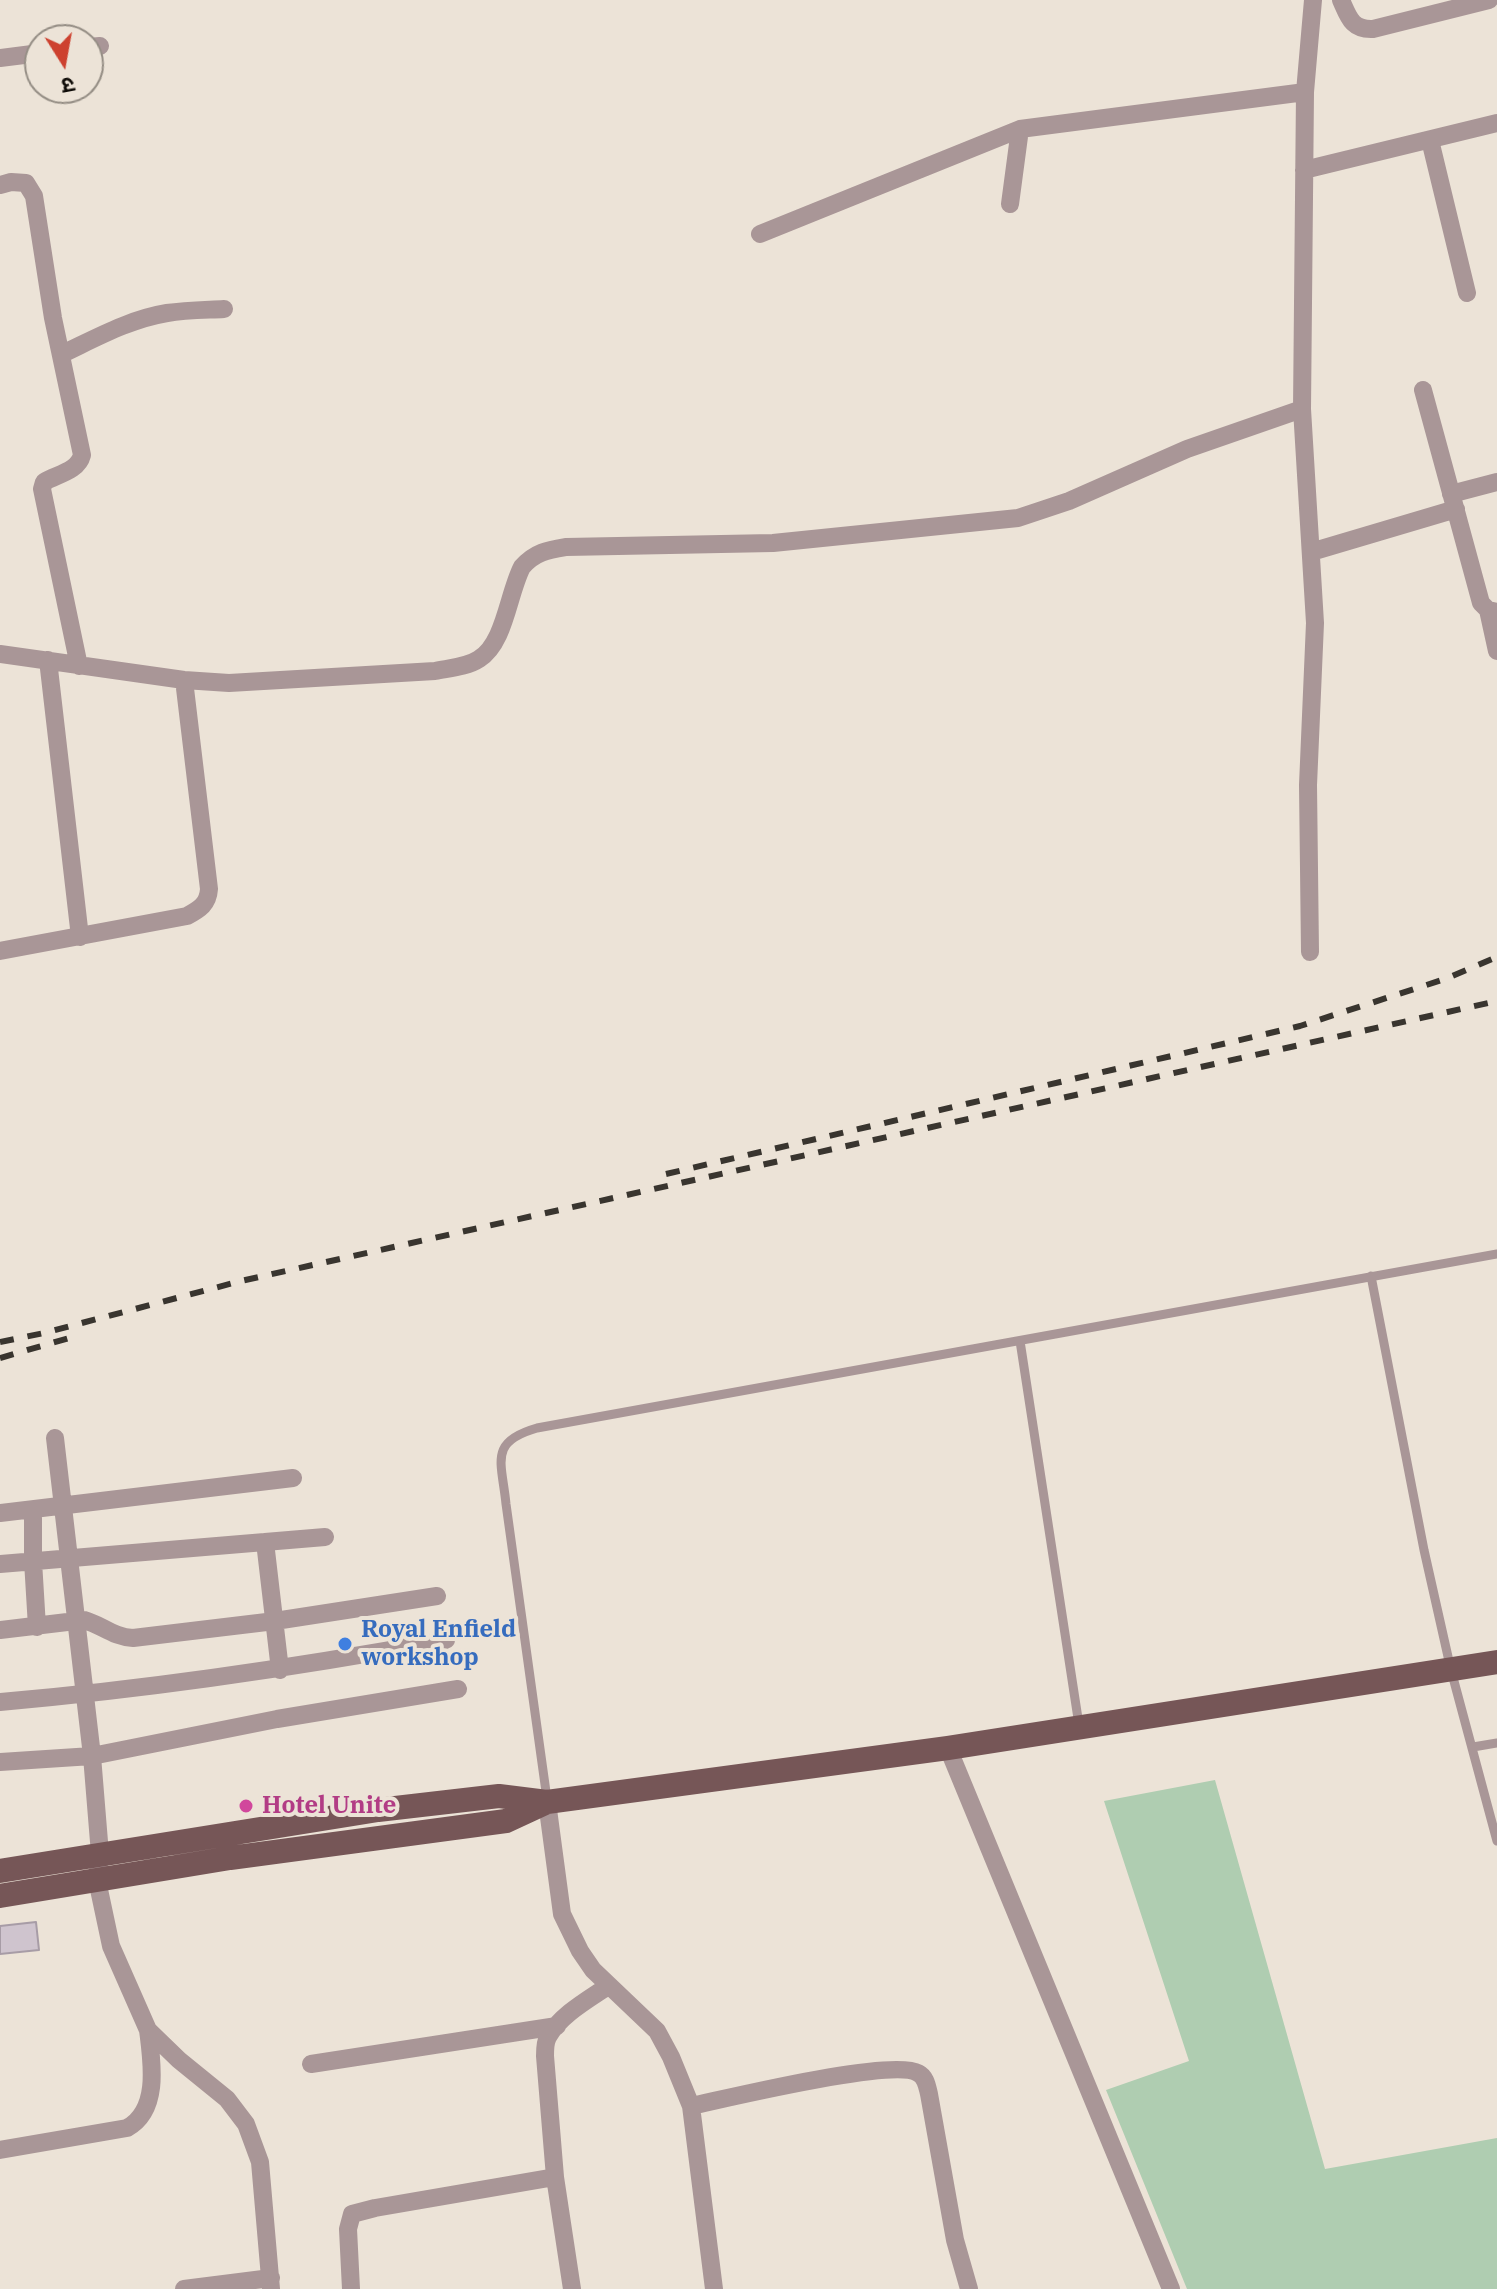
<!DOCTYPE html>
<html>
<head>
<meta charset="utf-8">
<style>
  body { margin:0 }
  #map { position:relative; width:1497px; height:2289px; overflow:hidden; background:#ece3d7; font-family:"IBM Plex Serif","Noto Sans Devanagari",serif }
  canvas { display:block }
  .north { position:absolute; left:24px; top:24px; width:80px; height:80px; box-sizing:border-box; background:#ece3d7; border:2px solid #948d84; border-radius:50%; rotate:169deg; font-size:22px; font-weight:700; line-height:32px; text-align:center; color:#0f0c08 }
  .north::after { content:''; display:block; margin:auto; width:28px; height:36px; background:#cd412f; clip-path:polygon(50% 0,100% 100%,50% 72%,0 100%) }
</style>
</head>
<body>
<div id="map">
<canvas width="1497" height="2289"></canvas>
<div class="north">उ</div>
</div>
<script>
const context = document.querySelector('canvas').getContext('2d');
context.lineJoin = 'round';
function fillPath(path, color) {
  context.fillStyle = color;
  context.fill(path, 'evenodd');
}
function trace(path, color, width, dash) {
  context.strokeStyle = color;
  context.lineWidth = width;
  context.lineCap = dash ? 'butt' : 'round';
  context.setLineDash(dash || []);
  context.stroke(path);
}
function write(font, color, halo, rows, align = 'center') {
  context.font = font + ' "IBM Plex Serif",serif';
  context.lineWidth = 8;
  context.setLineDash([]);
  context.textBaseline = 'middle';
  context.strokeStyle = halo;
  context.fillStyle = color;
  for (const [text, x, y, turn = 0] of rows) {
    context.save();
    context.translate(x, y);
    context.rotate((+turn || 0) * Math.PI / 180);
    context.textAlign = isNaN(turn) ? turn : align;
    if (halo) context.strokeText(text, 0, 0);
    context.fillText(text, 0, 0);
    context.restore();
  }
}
const green = new Path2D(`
  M 1215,1780 L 1325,2169 L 1497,2138 L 1497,2289 L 1187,2289 L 1106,2090 L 1189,2061 L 1104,1801 Z`);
const building = new Path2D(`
  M 36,1922 L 39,1950 L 0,1954 L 0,1926 Z`);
const lane = new Path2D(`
  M 1371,1276 L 1424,1550 L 1451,1670 L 1497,1841
  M 1020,1341 L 1079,1725
  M 1473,1747 L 1497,1743
  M 547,1799 L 506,1504 C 502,1462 488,1442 537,1428 L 1497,1254`);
const street = new Path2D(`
  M 1341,0 C 1349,18 1352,30 1373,29 L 1489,0
  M 88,47 L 100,46
  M 0,58 L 40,53
  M 1430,140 L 1467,293
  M 1304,170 L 1497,123
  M 0,185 L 11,182 L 26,183 L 34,196 L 53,318 L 82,455 C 78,471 58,474 44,482 L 42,489 L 79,666
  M 1010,204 L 1020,129
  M 760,234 L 1020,129 L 1305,92
  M 62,354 C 96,338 130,319 167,313 C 186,310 205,310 224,309
  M 1423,390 L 1481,603 L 1488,610 L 1497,612
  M 1451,494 L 1497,482
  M 1311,552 L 1456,509
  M 1488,610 L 1497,651
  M 0,654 L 184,680 L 229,683 L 435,671 C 450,668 467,667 479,659 C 505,643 508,594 522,567 C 535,552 548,550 566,547 L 773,543 L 1018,518 L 1069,501 L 1187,449 L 1302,409
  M 48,660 L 80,937
  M 0,951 L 187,916 C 200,909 208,904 209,889 L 184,680
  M 1310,952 L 1308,785 L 1315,623 L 1302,409 L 1305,92 L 1313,0
  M 55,1438 L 92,1756 L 100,1854 L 97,1880 L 111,1946 L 148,2030 L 179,2060 L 227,2099 L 246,2124 L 260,2162 L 271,2289
  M 33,1510 L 33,1561 L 37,1627
  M 0,1513 L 293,1478
  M 265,1542 L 280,1670
  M 0,1564 L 325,1537
  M 0,1630 L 84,1620 C 102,1625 113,1637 133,1638 L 275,1621 L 437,1596
  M 0,1702 C 150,1689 298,1667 446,1640
  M 948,1748 L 1171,2289
  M 0,1762 L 92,1756 L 277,1719 L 458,1689
  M 547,1802 L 562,1914 L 580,1951 L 593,1970 L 657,2031 L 671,2057 L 691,2106 L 714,2289
  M 311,2064 L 557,2026
  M 691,2106 C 729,2098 892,2058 918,2073 C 926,2077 927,2086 929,2094 L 955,2240 L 969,2289
  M 0,2150 L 127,2128 C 160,2110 152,2062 148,2030
  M 184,2289 L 271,2278
  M 351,2289 L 348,2229 L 352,2214 L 375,2208 L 555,2177
  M 572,2289 L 555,2177 L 545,2056 C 545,2050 545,2042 548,2037 C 560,2015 589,1999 608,1986`);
const primary = new Path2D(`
  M 0,1871 L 378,1810 L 499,1796 L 547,1802 L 948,1748 L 1497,1662
  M 0,1896 L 230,1858 L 506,1821 L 547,1802`);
const rail = new Path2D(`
  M 666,1174 L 1300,1026 L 1445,979 L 1497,957
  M 0,1342 L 44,1333 L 241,1281 L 1497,1001
  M 0,1358 L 69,1338`);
const markers = [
  [345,1644,8,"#3f7fe0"],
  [246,1806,8,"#d1479c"]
];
const shopNames = [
  ["Royal Enfield",361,1630],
  ["workshop",361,1658]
];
const hotelNames = [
  ["Hotel Unite",262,1806]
];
fillPath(green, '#afcdb1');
fillPath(building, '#cfc4ce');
trace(building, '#a79ca6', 2);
trace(lane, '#a99697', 9);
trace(street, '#a99697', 18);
trace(primary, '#765657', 24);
trace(rail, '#39352f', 6, [14, 14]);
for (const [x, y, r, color] of markers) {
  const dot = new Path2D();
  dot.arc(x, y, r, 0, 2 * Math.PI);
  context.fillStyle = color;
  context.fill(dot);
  trace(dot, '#ece3d7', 3);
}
write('bold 24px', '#366cbe', '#ece3d7', shopNames, 'left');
write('bold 24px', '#b23c85', '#ece3d7', hotelNames, 'left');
</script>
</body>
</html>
